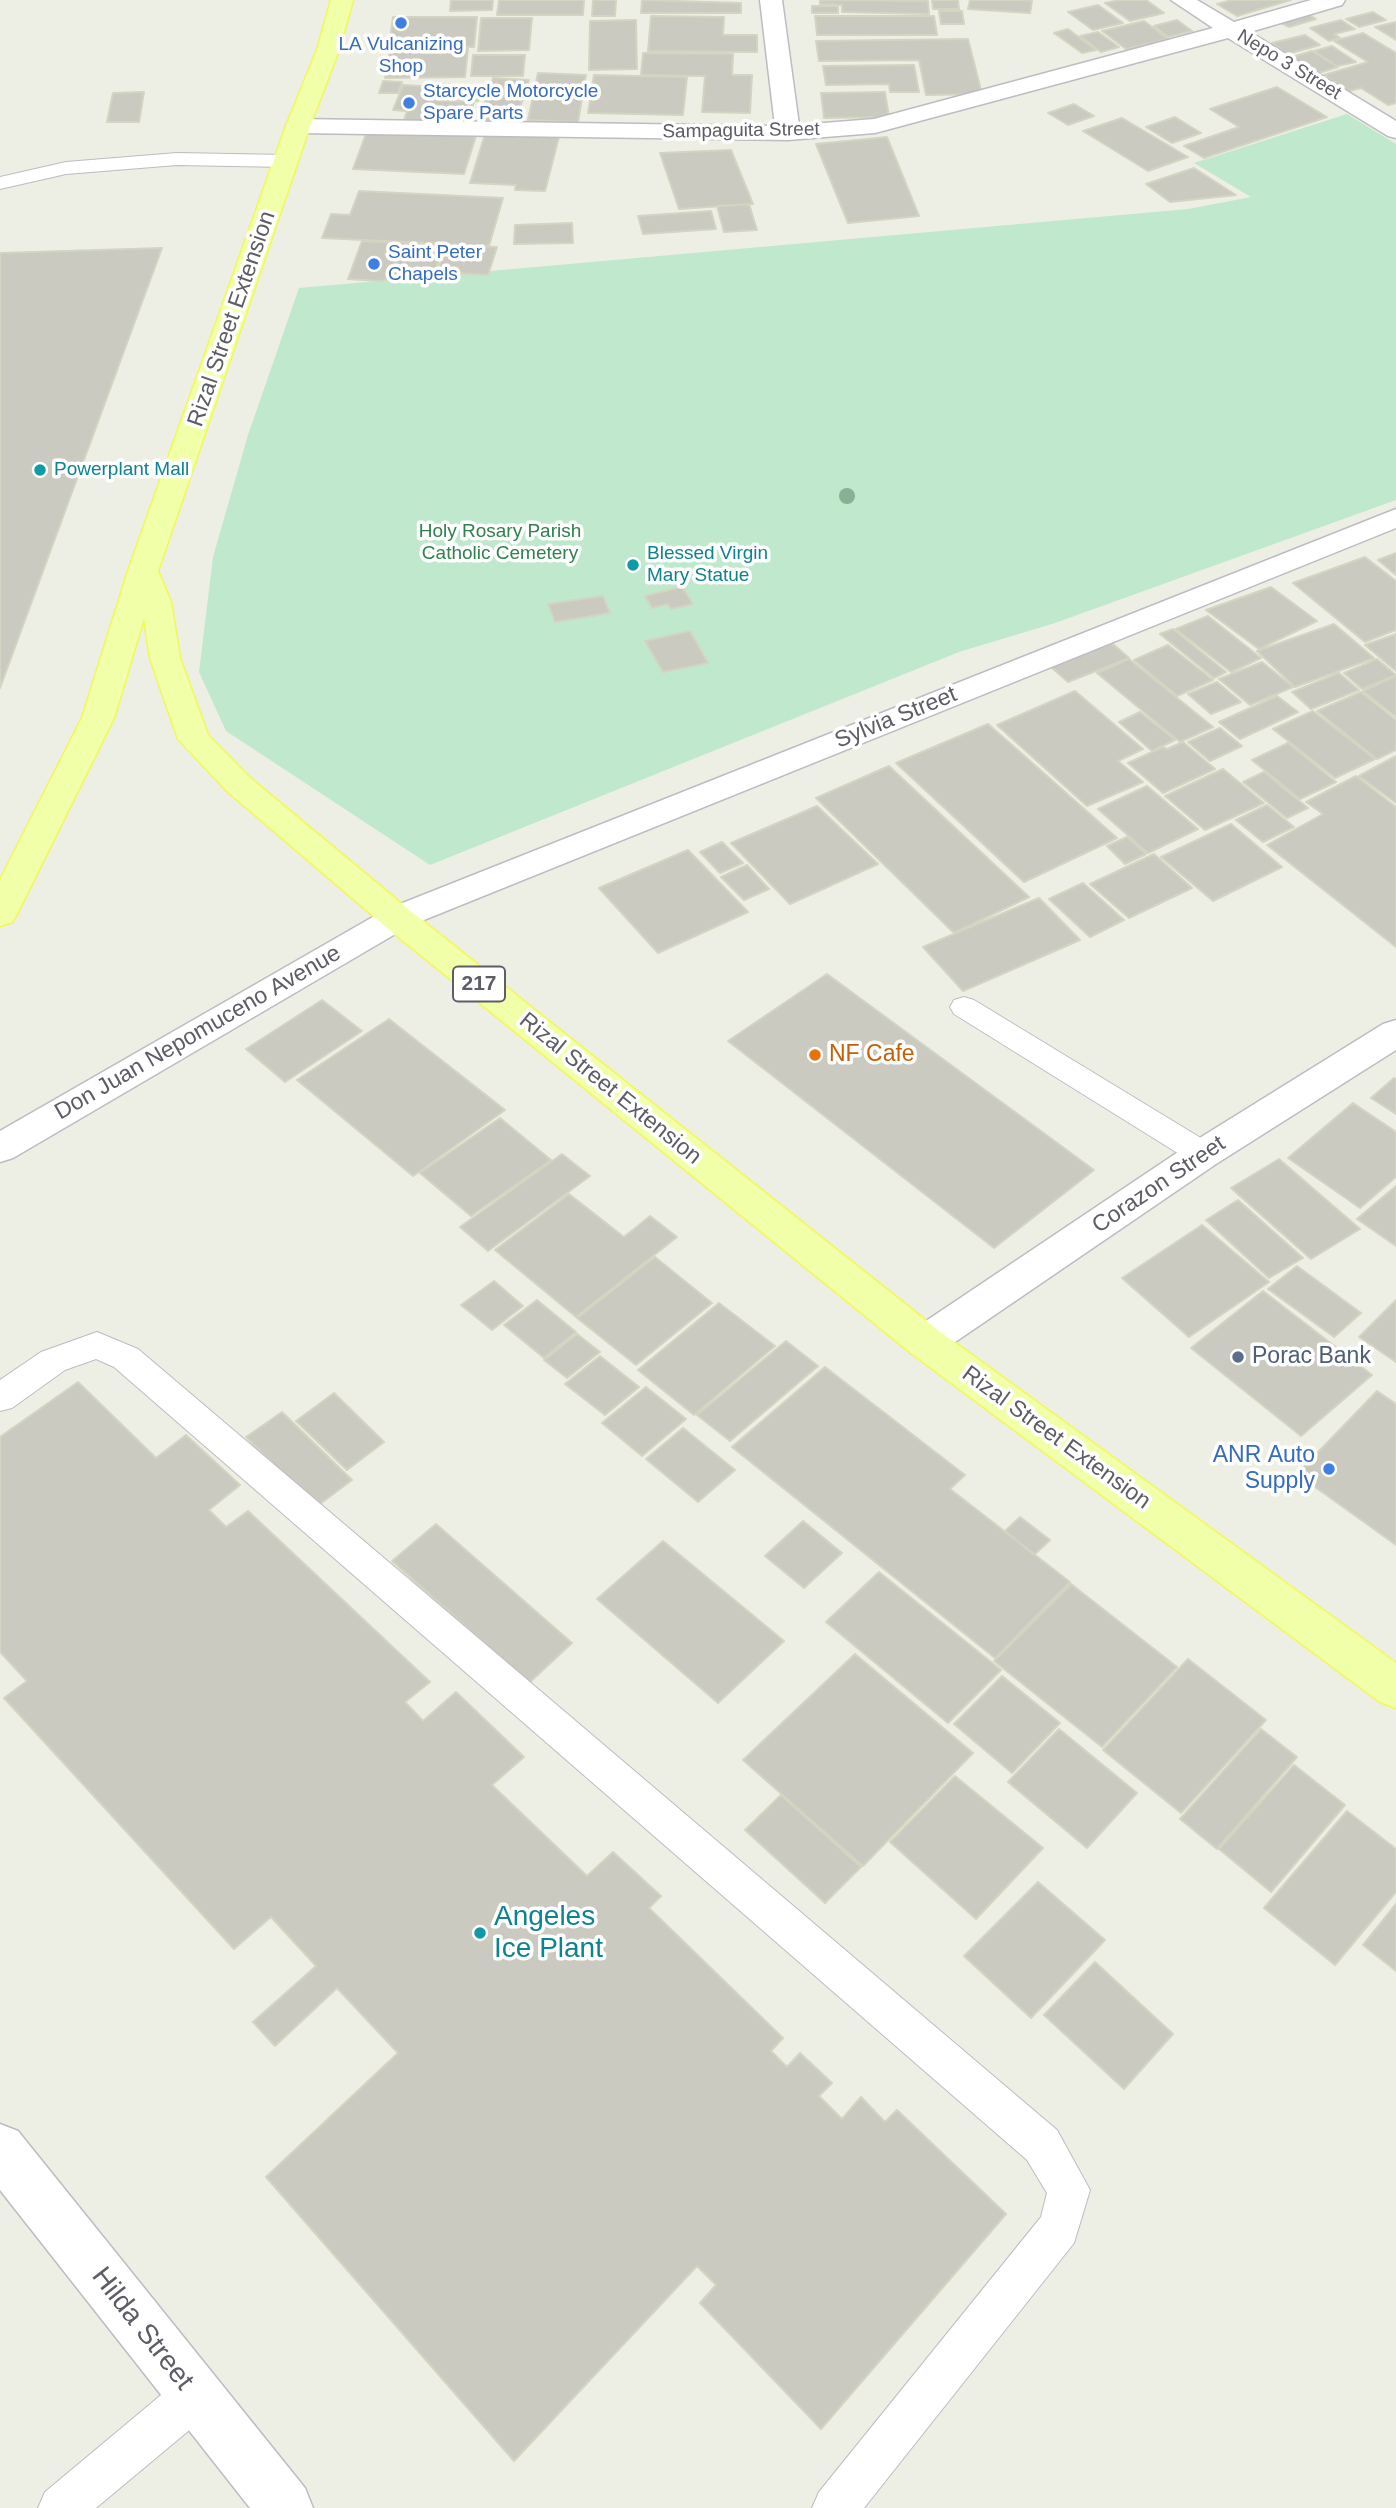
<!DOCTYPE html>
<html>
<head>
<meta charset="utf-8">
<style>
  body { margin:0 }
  canvas { display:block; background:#eeefe4 }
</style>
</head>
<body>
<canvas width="1396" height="2508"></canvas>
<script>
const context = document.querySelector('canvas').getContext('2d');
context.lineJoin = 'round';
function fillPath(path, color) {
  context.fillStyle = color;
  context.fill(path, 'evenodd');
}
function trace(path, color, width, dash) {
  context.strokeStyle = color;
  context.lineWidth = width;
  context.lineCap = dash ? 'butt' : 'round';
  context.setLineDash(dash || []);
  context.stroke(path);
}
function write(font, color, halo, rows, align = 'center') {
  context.font = font + ' Arial,sans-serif';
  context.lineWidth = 7;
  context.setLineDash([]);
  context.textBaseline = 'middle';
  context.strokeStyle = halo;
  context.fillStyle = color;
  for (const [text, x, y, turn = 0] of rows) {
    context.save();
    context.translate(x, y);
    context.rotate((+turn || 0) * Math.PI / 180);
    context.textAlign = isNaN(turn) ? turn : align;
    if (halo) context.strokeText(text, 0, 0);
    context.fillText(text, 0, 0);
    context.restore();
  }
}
const green = new Path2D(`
  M 1347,114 L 1396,144 L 1396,500 L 1055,623 L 959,652 L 430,865 L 226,731 L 199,672 L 213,557 L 248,435 L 299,288 L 1188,209 L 1251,197 L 1194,163 Z`);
const building = new Path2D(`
  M 451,0 L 493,0 L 492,10 L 450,11 Z
  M 499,0 L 584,0 L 583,15 L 497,15 Z
  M 593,0 L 616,0 L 615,16 L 592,16 Z
  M 642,0 L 741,3 L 741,13 L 641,13 Z
  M 820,0 L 928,1 L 929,14 L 842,12 L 842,5 L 820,4 Z
  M 932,0 L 958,0 L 959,9 L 933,9 Z
  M 970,0 L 1021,0 L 1032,1 L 1030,13 L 968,9 Z
  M 1120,0 L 1146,0 L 1164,13 L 1130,21 L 1105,3 Z
  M 1232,0 L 1291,0 L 1237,16 L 1217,4 Z
  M 1098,5 L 1123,23 L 1093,30 L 1068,12 Z
  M 812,6 L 838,6 L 838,13 L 812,13 Z
  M 939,11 L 962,11 L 964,24 L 941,24 Z
  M 1303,11 L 1316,19 L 1289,27 L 1275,20 Z
  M 1373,12 L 1386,20 L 1359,27 L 1346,19 Z
  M 651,16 L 724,17 L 723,35 L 757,35 L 757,52 L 648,51 Z
  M 815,16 L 934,16 L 937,35 L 817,35 Z
  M 393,17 L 477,17 L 474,47 L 389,47 Z
  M 481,18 L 532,18 L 529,50 L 478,51 Z
  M 636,20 L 637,69 L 589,70 L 590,21 Z
  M 1177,20 L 1192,31 L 1168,37 L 1154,26 Z
  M 1341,20 L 1355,29 L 1334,34 L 1340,38 L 1329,41 L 1310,28 Z
  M 1144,21 L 1168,39 L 1126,49 L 1102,31 Z
  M 1396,22 L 1396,40 L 1375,27 Z
  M 1068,29 L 1096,50 L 1082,53 L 1054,33 Z
  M 1098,32 L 1119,47 L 1101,52 L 1080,36 Z
  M 1363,33 L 1396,53 L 1396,103 L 1388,105 L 1361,88 L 1349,91 L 1324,75 L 1368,62 L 1334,41 Z
  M 1305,35 L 1320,45 L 1287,54 L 1272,43 Z
  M 968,39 L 982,94 L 926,95 L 919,60 L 819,61 L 816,41 Z
  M 1332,46 L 1356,62 L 1337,66 L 1314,51 Z
  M 468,49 L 465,77 L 385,78 L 390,50 Z
  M 1312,51 L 1338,67 L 1315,74 L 1289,58 Z
  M 643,53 L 733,54 L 732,75 L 752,75 L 750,113 L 702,112 L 705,76 L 641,75 Z
  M 473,55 L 525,55 L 523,76 L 471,76 Z
  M 914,65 L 919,92 L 890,92 L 889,84 L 826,85 L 823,66 Z
  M 538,73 L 586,75 L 578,122 L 528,120 Z
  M 594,75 L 687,77 L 683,115 L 588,113 Z
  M 493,78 L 529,80 L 515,123 L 478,122 Z
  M 383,81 L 402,82 L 398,93 L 379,93 Z
  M 438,84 L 484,87 L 478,101 L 433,99 Z
  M 403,85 L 434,87 L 428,100 L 474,102 L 466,126 L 403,123 L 407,111 L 393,110 Z
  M 1277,87 L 1327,117 L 1204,158 L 1184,146 L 1239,127 L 1210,109 Z
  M 144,92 L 139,122 L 107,122 L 113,93 Z
  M 885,92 L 889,117 L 824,118 L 821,93 Z
  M 1074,104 L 1094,116 L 1068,125 L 1048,113 Z
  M 1175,117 L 1201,133 L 1172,143 L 1146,127 Z
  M 1122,118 L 1188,157 L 1148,171 L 1083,131 Z
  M 367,131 L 476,136 L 464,174 L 353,169 Z
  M 485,134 L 559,137 L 545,191 L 515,190 L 516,185 L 470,183 Z
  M 887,137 L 919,216 L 848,223 L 816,144 Z
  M 731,150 L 753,204 L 679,209 L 660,153 Z
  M 1194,168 L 1236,195 L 1170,202 L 1146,184 Z
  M 359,191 L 503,198 L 489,246 L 322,238 L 331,214 L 350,215 Z
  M 749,204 L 757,230 L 724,232 L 717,206 Z
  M 711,211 L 716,229 L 643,234 L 638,216 Z
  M 572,223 L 573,243 L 514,244 L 515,225 Z
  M 362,241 L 444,245 L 436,268 L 381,281 L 348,279 Z
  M 446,245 L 497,247 L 488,275 L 437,272 Z
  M 162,248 L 0,688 L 0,253 Z
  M 1396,553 L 1396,575 L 1378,560 Z
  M 1365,557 L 1396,581 L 1396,630 L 1365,642 L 1293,583 Z
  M 682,587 L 693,604 L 671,609 L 667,604 L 652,608 L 645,596 Z
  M 1271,587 L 1317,621 L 1259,649 L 1206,610 Z
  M 603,596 L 610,613 L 555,622 L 548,604 Z
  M 1208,616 L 1261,658 L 1231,672 L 1176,629 Z
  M 1334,624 L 1374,658 L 1295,687 L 1257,651 Z
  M 1173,629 L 1226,672 L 1214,678 L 1160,634 Z
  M 690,631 L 708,663 L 663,672 L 645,641 Z
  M 1396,634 L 1396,671 L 1365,645 Z
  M 1105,637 L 1129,658 L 1068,682 L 1044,661 Z
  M 1168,645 L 1213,680 L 1177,696 L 1134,660 Z
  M 1129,659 L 1213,727 L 1180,742 L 1097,673 Z
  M 1377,659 L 1396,675 L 1362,689 L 1344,673 Z
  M 1262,662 L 1293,687 L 1250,705 L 1219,679 Z
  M 1339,673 L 1359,690 L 1311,709 L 1292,692 Z
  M 1396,676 L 1396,717 L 1363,691 Z
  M 1217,682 L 1241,702 L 1211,714 L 1188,694 Z
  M 1075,691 L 1143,749 L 1118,761 L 1143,782 L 1087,806 L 997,725 Z
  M 1361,692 L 1396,720 L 1396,750 L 1377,759 L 1317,711 Z
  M 1277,696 L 1298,712 L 1240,739 L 1219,722 Z
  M 1313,711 L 1375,759 L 1335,778 L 1273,729 Z
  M 1140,712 L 1175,740 L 1152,751 L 1119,722 Z
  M 988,724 L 1020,752 L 1117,838 L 1024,882 L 896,763 Z
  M 1220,728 L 1242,746 L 1210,761 L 1188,742 Z
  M 1183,742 L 1215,769 L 1163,793 L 1128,763 L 1163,747 L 1167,749 Z
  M 1288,743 L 1336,782 L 1300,799 L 1252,760 Z
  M 1396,756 L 1396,803 L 1359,776 Z
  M 889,766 L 1029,897 L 954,933 L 816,798 Z
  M 1223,769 L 1264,803 L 1205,830 L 1165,796 Z
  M 1264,772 L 1308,808 L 1287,818 L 1243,782 Z
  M 1356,776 L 1396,807 L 1396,947 L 1267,845 L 1323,814 L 1306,802 Z
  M 1147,786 L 1198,829 L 1148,853 L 1098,809 Z
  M 1267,805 L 1294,827 L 1263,842 L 1236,820 Z
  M 817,806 L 878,864 L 790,904 L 731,843 Z
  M 1231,824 L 1282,867 L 1213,901 L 1161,857 Z
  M 1127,837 L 1146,854 L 1125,864 L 1107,846 Z
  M 722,842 L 743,863 L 720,873 L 700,852 Z
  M 688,850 L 748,912 L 658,953 L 599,888 Z
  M 1154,854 L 1192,888 L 1129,918 L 1090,884 Z
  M 747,865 L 769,889 L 744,900 L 721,877 Z
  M 1083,883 L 1124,920 L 1090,937 L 1049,899 Z
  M 1039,898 L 1080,940 L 963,991 L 923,947 Z
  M 827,974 L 1094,1170 L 994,1248 L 728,1041 Z
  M 322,1000 L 362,1031 L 285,1082 L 246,1049 Z
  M 389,1019 L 505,1110 L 413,1176 L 297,1080 Z
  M 1394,1078 L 1396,1079 L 1396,1114 L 1371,1098 Z
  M 1353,1103 L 1396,1132 L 1396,1177 L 1360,1208 L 1288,1158 Z
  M 500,1118 L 551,1160 L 471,1216 L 420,1173 Z
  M 562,1154 L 590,1176 L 488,1251 L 460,1227 Z
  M 1279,1159 L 1309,1185 L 1360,1229 L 1311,1259 L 1231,1188 Z
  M 1396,1186 L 1396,1246 L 1357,1219 Z
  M 569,1194 L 624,1237 L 650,1216 L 677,1237 L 576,1317 L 495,1250 Z
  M 1238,1200 L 1303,1258 L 1269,1278 L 1206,1220 Z
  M 1202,1225 L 1269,1282 L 1189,1337 L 1122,1278 Z
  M 655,1257 L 712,1303 L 636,1365 L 577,1318 Z
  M 1297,1266 L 1361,1313 L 1334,1337 L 1268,1289 Z
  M 494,1281 L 523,1306 L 492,1330 L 461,1305 Z
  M 1263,1291 L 1372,1375 L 1301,1436 L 1191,1348 Z
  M 537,1300 L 576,1332 L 544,1358 L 504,1325 Z
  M 1396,1300 L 1396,1362 L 1359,1337 Z
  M 719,1303 L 775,1346 L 694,1415 L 638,1370 Z
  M 577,1334 L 600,1352 L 567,1378 L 544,1360 Z
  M 786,1341 L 818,1366 L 730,1441 L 697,1415 Z
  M 600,1356 L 639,1387 L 605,1415 L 565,1384 Z
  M 825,1367 L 965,1475 L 950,1489 L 1070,1582 L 995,1658 L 732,1447 Z
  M 78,1382 L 156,1458 L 186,1435 L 240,1485 L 209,1510 L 226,1527 L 248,1511 L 430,1682 L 405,1702 L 423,1721 L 456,1692 L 524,1757 L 492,1785 L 587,1876 L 613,1852 L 661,1896 L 649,1908 L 783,2038 L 771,2051 L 787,2067 L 800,2053 L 832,2083 L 819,2096 L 842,2119 L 861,2097 L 885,2122 L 897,2110 L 1006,2214 L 821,2429 L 700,2303 L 716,2285 L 697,2266 L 514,2461 L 266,2177 L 398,2053 L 337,1988 L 275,2046 L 253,2022 L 316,1966 L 271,1917 L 234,1949 L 4,1698 L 27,1681 L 0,1652 L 0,1437 Z
  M 646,1387 L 686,1419 L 642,1456 L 602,1423 Z
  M 1377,1391 L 1396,1404 L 1396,1545 L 1297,1474 Z
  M 334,1393 L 384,1442 L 347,1470 L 296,1421 Z
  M 282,1412 L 352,1480 L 316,1507 L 246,1437 Z
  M 683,1428 L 735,1470 L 698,1502 L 646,1459 Z
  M 1020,1517 L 1050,1540 L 1034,1555 L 1005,1531 Z
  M 803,1521 L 842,1553 L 804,1588 L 765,1556 Z
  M 436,1524 L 572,1643 L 529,1683 L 392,1561 Z
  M 663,1541 L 784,1641 L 718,1703 L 597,1599 Z
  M 879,1572 L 1001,1670 L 948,1723 L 826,1622 Z
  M 1071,1584 L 1177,1667 L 1102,1747 L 994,1661 Z
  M 855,1654 L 973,1753 L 863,1866 L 743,1760 Z
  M 1188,1659 L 1266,1720 L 1181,1813 L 1103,1750 Z
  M 1002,1676 L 1060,1723 L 1012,1773 L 954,1724 Z
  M 1059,1729 L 1137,1793 L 1087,1848 L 1008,1782 Z
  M 1261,1729 L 1297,1757 L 1217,1849 L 1180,1819 Z
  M 1294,1765 L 1345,1805 L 1271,1892 L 1219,1849 Z
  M 955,1776 L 1043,1848 L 976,1919 L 890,1842 Z
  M 781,1795 L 861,1867 L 825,1903 L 745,1830 Z
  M 1347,1811 L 1396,1849 L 1396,1892 L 1335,1965 L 1264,1908 Z
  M 1038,1882 L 1105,1940 L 1031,2018 L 964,1956 Z
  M 1396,1904 L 1396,1971 L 1363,1945 Z
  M 1095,1962 L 1173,2034 L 1124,2089 L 1044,2015 Z`);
const service = new Path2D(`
  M 177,153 L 286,155 L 296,161 L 286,167 L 177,165 L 66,174 L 0,189 L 0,177 L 66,162 Z
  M 964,997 L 974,1000 L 1214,1146 L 1218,1154 L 1214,1162 L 1203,1165 L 1192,1162 L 954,1014 L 950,1007 L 954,1000 Z
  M 97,1332 L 138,1349 L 1057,2130 L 1090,2190 L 1074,2243 L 864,2508 L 812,2508 L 819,2492 L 1041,2217 L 1047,2193 L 1027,2160 L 114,1367 L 96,1359 L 65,1370 L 12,1408 L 0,1411 L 0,1380 L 41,1352 Z
  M 195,2374 L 211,2380 L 217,2396 L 211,2412 L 96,2508 L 38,2508 L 45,2492 L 179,2380 Z`);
const minor = new Path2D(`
  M 760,0 L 782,0 L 799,125 L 874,119 L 1213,28 L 1171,0 L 1197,0 L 1234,22 L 1311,0 L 1345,0 L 1342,5 L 1250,32 L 1396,121 L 1396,138 L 1388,136 L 1228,38 L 875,133 L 788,140 L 298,133 L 290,131 L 286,126 L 290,121 L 298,119 L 775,126 Z
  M 1396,509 L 1396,528 L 409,926 L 397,930 L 385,926 L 380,918 L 385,910 Z
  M 1396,1020 L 1396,1050 L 1216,1164 L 939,1353 L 925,1358 L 911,1353 L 905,1342 L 911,1331 L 1190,1144 L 1383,1024 Z
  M 0,2124 L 18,2131 L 305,2488 L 313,2508 L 250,2508 L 0,2190 Z`);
const tertiary = new Path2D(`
  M 397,906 L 409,910 L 414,918 L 409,926 L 13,1158 L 0,1162 L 0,1131 L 385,910 Z`);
const primary = new Path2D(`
  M 331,0 L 353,0 L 339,50 L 310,126 L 158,571 L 171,602 L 180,658 L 208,735 L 249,777 L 409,910 L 939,1331 L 1396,1663 L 1396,1708 L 1380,1702 L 911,1353 L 385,926 L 227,791 L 178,739 L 150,658 L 144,618 L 114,718 L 17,914 L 12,922 L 0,926 L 0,880 L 82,718 L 128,571 L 286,126 L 317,50 Z`);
const trees = [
  [847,496]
];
const markers = [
  [401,23,7,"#3f7fe0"],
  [409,103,7,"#3f7fe0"],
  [374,264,7,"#3f7fe0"],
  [40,470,7,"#0f9aa8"],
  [633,565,7,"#0f9aa8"],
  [815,1055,7,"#e8710a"],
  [1238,1357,7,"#5c6f8a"],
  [1329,1469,7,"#3f7fe0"],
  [480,1933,7,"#0f9aa8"]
];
const farShopnames = [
  ["LA Vulcanizing",401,45,"center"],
  ["Shop",401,67,"center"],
  ["Starcycle Motorcycle",423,92],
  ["Spare Parts",423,114],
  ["Saint Peter",388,253],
  ["Chapels",388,275]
];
const farStreetnames = [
  ["Nepo 3 Street",1289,65,31],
  ["Sampaguita Street",741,131,-1]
];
const farCulturenames = [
  ["Powerplant Mall",54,470],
  ["Blessed Virgin",647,554],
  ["Mary Statue",647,576]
];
const farParknames = [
  ["Holy Rosary Parish",500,532],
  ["Catholic Cemetery",500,554]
];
const shields = [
  [479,984,52]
];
const shieldNames = [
  ["217",479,984]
];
const streetNames = [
  ["Rizal Street Extension",232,319,-71],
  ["Sylvia Street",896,718,-22],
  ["Don Juan Nepomuceno Avenue",198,1033,-30],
  ["Rizal Street Extension",610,1089,39],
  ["Corazon Street",1159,1185,-34],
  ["Rizal Street Extension",1056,1438,36]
];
const foodNames = [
  ["NF Cafe",829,1055]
];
const serviceNames = [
  ["Porac Bank",1252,1357]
];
const shopNames = [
  ["ANR Auto",1315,1456],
  ["Supply",1315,1482]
];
const nearCulturenames = [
  ["Angeles",494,1917],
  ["Ice Plant",494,1949]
];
const nearStreetnames = [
  ["Hilda Street",142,2329,52]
];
fillPath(green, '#bfe8cc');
fillPath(building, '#cacac0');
trace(building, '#d4d4c2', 2);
trace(service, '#bcbcc3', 2);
trace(minor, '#bcbcc3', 3);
trace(tertiary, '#bcbcc3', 3);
trace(primary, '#f2f855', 3);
fillPath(service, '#fff');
fillPath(minor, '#fff');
fillPath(tertiary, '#fff');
fillPath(primary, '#f2ffa9');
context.fillStyle = '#86b291';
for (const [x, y] of trees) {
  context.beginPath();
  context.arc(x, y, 8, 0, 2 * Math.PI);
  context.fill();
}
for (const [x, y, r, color] of markers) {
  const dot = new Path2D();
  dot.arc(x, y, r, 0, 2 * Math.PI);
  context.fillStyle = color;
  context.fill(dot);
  trace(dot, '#fff', 2.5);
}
write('19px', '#366cbe', '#fff', farShopnames, 'left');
write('19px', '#5c5d65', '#fff', farStreetnames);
write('19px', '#0d838f', '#fff', farCulturenames, 'left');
write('19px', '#30814d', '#fff', farParknames);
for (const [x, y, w] of shields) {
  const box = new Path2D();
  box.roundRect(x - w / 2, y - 17.5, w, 35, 5);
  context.fillStyle = '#fff';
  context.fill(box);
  trace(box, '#5c5d65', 2);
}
write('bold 21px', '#5c5d65', null, shieldNames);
write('23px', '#5c5d65', '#fff', streetNames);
write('23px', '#c56008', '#fff', foodNames, 'left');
write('23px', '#4e5e75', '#fff', serviceNames, 'left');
write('23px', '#366cbe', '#fff', shopNames, 'right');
write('28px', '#0d838f', '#fff', nearCulturenames, 'left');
write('28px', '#5c5d65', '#fff', nearStreetnames);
</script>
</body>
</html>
